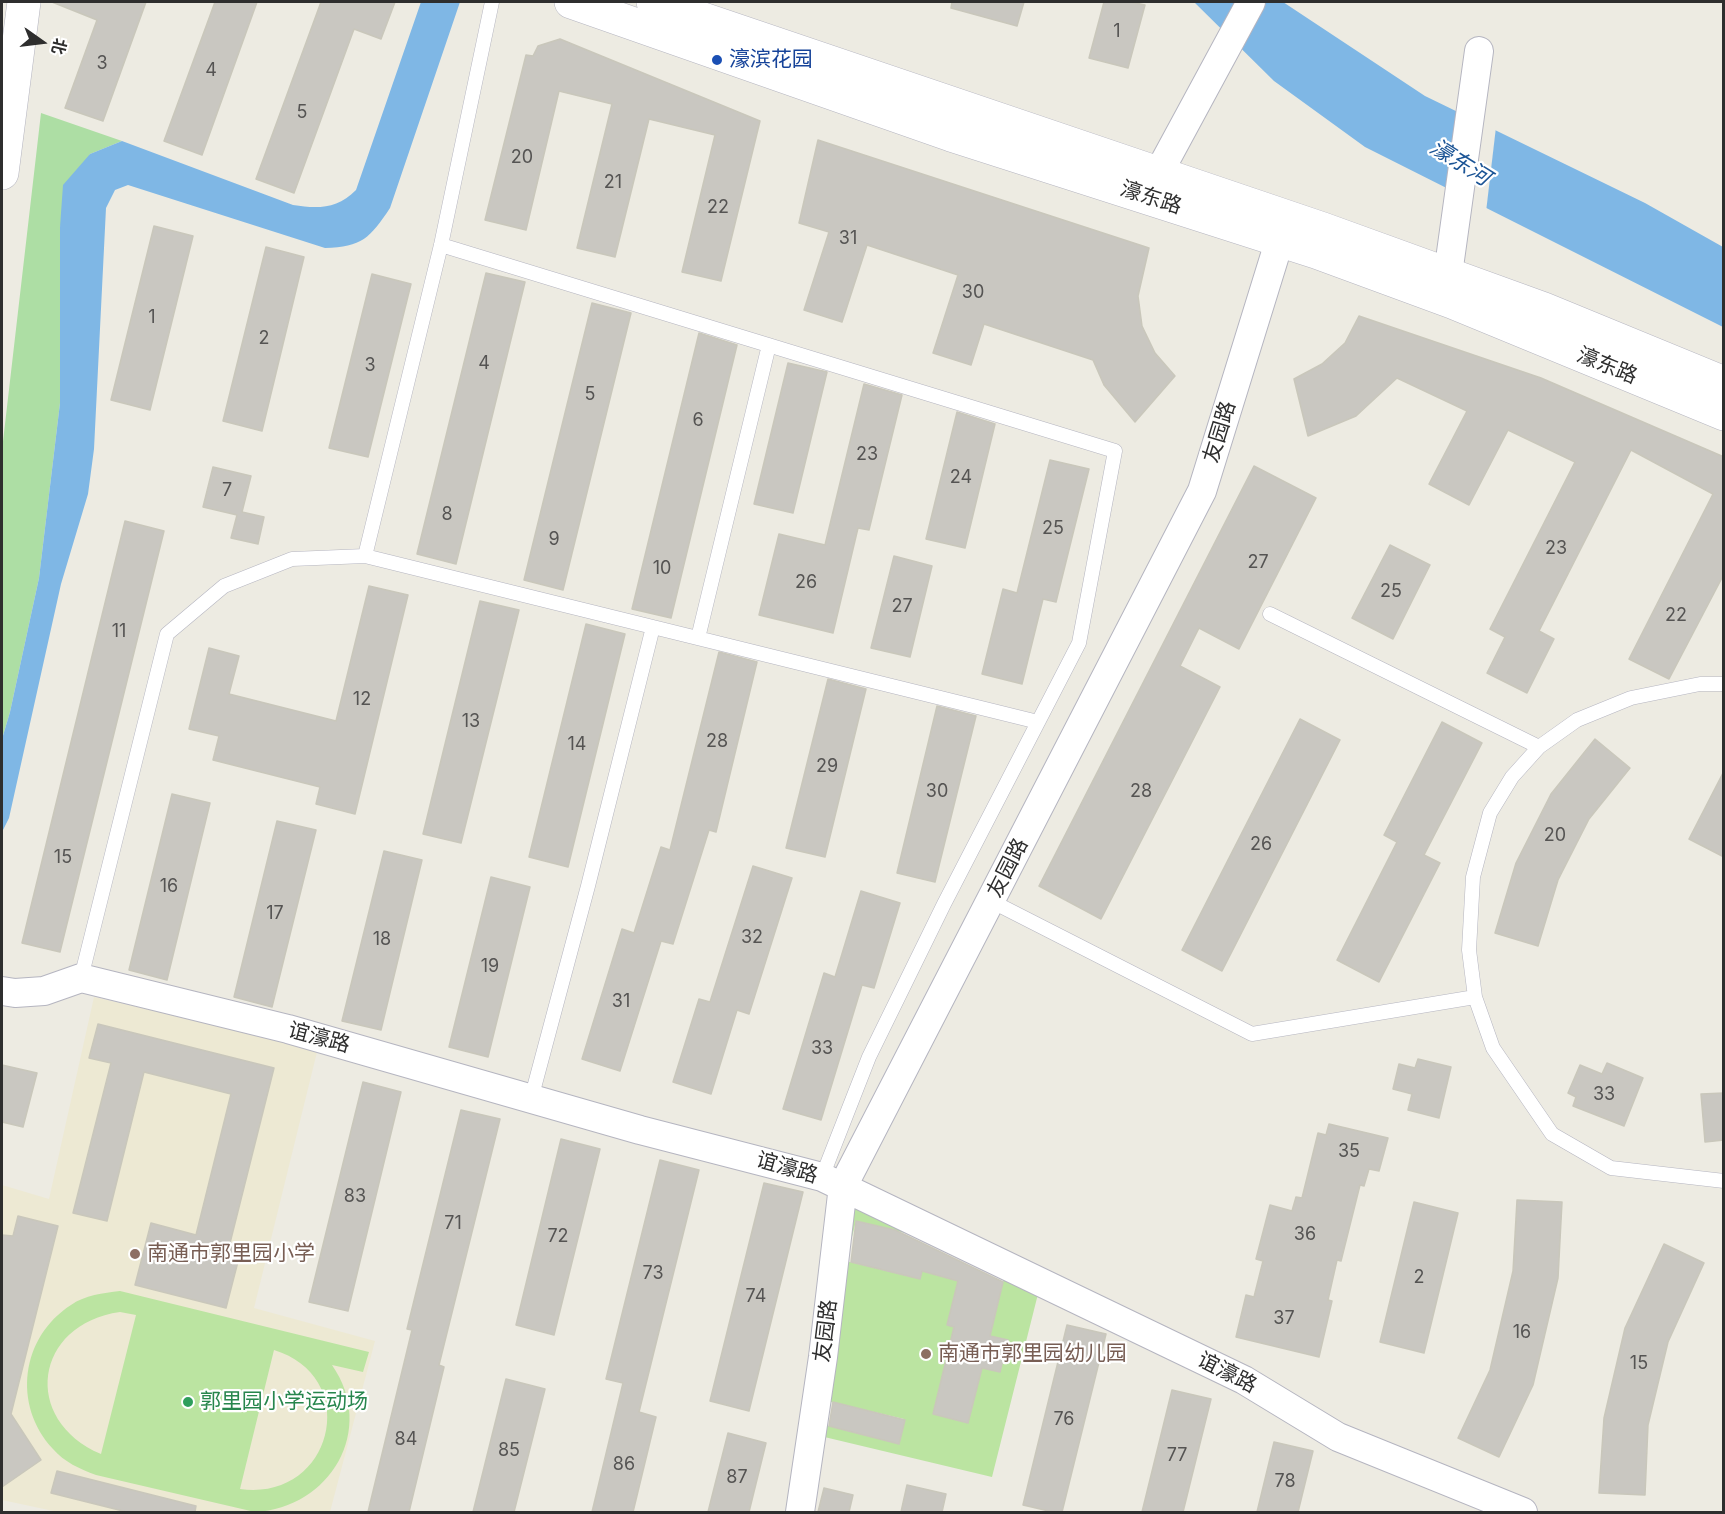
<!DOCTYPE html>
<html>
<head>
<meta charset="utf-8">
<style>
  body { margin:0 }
  #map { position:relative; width:1725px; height:1514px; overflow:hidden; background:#edebe2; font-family:Inter,"Noto Sans SC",sans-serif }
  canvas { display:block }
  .frame { position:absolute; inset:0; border:3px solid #2e2e2e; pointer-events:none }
  .north { position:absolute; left:12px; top:12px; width:60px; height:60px; -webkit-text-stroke:4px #fff; paint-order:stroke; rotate:104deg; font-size:16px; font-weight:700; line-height:24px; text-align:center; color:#2e2e2e }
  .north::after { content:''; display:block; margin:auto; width:21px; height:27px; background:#2e2e2e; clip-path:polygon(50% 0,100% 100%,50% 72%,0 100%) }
</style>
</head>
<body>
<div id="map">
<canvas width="1725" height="1514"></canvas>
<div class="frame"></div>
<div class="north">北</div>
</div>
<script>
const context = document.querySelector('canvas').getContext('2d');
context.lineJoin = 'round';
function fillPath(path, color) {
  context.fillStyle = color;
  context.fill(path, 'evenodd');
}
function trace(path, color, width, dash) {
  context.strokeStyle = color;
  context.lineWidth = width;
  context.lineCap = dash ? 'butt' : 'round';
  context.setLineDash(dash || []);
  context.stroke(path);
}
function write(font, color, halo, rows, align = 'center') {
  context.font = font + ' Inter,"Noto Sans SC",sans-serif';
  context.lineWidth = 4.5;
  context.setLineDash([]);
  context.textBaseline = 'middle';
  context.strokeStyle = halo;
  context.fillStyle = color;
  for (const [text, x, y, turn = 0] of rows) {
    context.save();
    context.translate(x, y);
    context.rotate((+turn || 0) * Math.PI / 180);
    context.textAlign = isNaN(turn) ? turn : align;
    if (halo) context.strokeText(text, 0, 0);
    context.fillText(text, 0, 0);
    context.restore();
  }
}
const education = new Path2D(`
  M 94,997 L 318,1048 L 254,1308 L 375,1341 L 330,1512 L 58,1512 L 2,1500 L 2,1185 L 49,1199 Z`);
const green = new Path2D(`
  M 41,113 L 122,141 L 90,154 L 60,227 L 60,403 L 39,578 L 10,712 L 2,739 L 2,450 Z`);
const pitch = new Path2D(`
  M 855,1186 L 1041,1282 L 992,1477 L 816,1435 ZM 856,1221 L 930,1239 L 1006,1270 L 990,1336 L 1008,1341 L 1000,1372 L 982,1368 L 968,1423 L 933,1414 L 954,1327 L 958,1281 L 922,1271 L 920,1279 L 846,1261 ZM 831,1402 L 904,1419 L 898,1443 L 825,1425 Z
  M 120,1291 L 369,1352 L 363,1372 L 332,1365 C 377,1430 330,1508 255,1512 L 96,1475 C 80,1469 64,1462 53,1449 C 12,1405 21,1337 71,1305 C 85,1295 103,1293 120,1291 ZM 120,1312 L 136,1315 L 101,1454 C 21,1420 34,1324 120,1312 ZM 274,1350 C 363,1377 333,1502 240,1489 Z`);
const water = new Path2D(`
  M 421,2 L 460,2 L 390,208 C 370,238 362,247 325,248 L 128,185 L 115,190 L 106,208 L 94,449 L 88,494 L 61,584 L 9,818 L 2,832 L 2,739 L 10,712 L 39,578 L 60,403 L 60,227 L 63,185 L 90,154 L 122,141 L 293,205 C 318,209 337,209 356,190 Z
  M 1194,2 L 1283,2 L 1425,96 L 1645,203 L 1723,247 L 1723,327 L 1365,147 L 1274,81 Z`);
const pier = new Path2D(`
  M 1457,108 L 1496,127 L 1486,212 L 1446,191 Z`);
const building = new Path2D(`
  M 52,2 L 146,2 L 103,121 L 65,108 L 97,20 Z
  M 215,2 L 257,2 L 202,155 L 164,141 Z
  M 321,2 L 395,2 L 381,39 L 354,29 L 294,193 L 256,179 Z
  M 952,2 L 1024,2 L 1017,26 L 951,8 Z
  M 1104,2 L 1131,2 L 1145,5 L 1128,68 L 1089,58 Z
  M 560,39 L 760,121 L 721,281 L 682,272 L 715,135 L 649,119 L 615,257 L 577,248 L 612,104 L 559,91 L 526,230 L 485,220 L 526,55 L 533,56 L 538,46 Z
  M 818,140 L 1149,248 L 1138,296 L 1142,326 L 1155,353 L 1175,376 L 1135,422 L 1104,385 L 1093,360 L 984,324 L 971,365 L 933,353 L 958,275 L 867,245 L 842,322 L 804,310 L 829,232 L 799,223 Z
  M 154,226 L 193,236 L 150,410 L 111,400 Z
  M 266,247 L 304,257 L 262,431 L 223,421 Z
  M 486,273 L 525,282 L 456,564 L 417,554 Z
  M 372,274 L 411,284 L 368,457 L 329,448 Z
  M 592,303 L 631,313 L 563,590 L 524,580 Z
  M 1359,316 L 1541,378 L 1724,457 L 1724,574 L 1669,679 L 1629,659 L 1713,494 L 1631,450 L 1539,631 L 1554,639 L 1527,693 L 1487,673 L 1505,637 L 1490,629 L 1575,462 L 1508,430 L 1469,505 L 1429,484 L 1467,411 L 1397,378 L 1356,416 L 1308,436 L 1294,379 L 1322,364 L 1345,343 Z
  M 699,333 L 737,345 L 671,618 L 632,609 Z
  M 788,363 L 827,372 L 793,513 L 754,504 Z
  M 864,384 L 902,395 L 869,530 L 858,528 L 833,633 L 759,615 L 779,534 L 825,545 Z
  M 957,412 L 995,424 L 965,548 L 926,539 Z
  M 1050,460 L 1089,469 L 1056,602 L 1043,599 L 1022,684 L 982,674 L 1003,589 L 1017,593 Z
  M 1254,466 L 1316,498 L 1239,649 L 1199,628 L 1180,666 L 1220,687 L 1101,919 L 1039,886 Z
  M 213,467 L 251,476 L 242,512 L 264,517 L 258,544 L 231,538 L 237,515 L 203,507 Z
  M 125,521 L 164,531 L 60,952 L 22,943 Z
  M 1390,545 L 1430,565 L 1393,639 L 1352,618 Z
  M 894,556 L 932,566 L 910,657 L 871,648 Z
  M 369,586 L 408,595 L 355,814 L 316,804 L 320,787 L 213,760 L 219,736 L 189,729 L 209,648 L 239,656 L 229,694 L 336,721 Z
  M 480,601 L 519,610 L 461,843 L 423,834 Z
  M 586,624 L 625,634 L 568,867 L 529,857 Z
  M 719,652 L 757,662 L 716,832 L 709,830 L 673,944 L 661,941 L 620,1071 L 582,1059 L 622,929 L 634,933 L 661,847 L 670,850 Z
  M 828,679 L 866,689 L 825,857 L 786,848 Z
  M 937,706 L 976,716 L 935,882 L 897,873 Z
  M 1300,719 L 1340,740 L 1222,971 L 1182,950 Z
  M 1442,722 L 1482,743 L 1424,855 L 1440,863 L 1379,982 L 1337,960 L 1397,842 L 1384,835 Z
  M 1595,739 L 1630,768 L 1589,819 L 1558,880 L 1538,946 L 1495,933 L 1516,863 L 1551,794 Z
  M 1724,771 L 1724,857 L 1689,839 Z
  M 172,794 L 210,803 L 167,980 L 129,970 Z
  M 277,821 L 316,830 L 272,1007 L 234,997 Z
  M 384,851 L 422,860 L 381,1030 L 342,1021 Z
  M 753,866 L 792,878 L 749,1014 L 737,1010 L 711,1094 L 673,1082 L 699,999 L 710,1002 Z
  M 491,877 L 530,887 L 488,1057 L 449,1047 Z
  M 861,891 L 900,903 L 874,988 L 862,985 L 821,1120 L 783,1109 L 824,973 L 835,977 Z
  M 98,1024 L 274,1068 L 230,1243 L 242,1246 L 226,1308 L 135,1285 L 151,1223 L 196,1235 L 231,1094 L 144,1072 L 107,1221 L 73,1213 L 111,1063 L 89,1058 Z
  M 1418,1059 L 1451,1067 L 1439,1118 L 1408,1110 L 1412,1094 L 1393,1089 L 1399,1064 L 1415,1068 Z
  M 1607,1063 L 1643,1078 L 1624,1126 L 1573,1106 L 1576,1097 L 1568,1093 L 1580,1065 L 1602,1074 Z
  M 2,1065 L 37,1073 L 23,1127 L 2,1122 Z
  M 363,1082 L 401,1092 L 348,1311 L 309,1302 Z
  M 1724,1093 L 1724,1140 L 1705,1142 L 1701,1094 Z
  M 461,1110 L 500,1119 L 439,1365 L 444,1367 L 409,1512 L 368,1512 L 412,1330 L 407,1329 Z
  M 1329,1124 L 1388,1138 L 1379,1171 L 1369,1169 L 1364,1186 L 1360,1185 L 1341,1261 L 1337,1260 L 1328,1300 L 1332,1301 L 1319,1357 L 1236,1337 L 1246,1295 L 1254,1297 L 1263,1261 L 1256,1259 L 1270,1205 L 1292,1211 L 1296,1197 L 1302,1198 L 1318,1133 L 1326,1135 Z
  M 561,1139 L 600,1149 L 554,1335 L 516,1325 Z
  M 660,1160 L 699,1170 L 639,1412 L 656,1417 L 633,1512 L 592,1512 L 623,1383 L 606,1379 Z
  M 764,1183 L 803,1192 L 749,1411 L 710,1401 Z
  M 1517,1200 L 1562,1202 L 1558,1278 L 1533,1385 L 1499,1457 L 1458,1438 L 1490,1370 L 1513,1271 Z
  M 1414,1202 L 1458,1213 L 1424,1353 L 1380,1342 Z
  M 18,1216 L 58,1226 L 11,1414 L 41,1460 L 2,1487 L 2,1235 L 13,1236 Z
  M 856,1221 L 895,1230 L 1003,1282 L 990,1336 L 1008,1340 L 1000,1372 L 982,1368 L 968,1423 L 933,1414 L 954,1327 L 947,1325 L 958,1281 L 922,1271 L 920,1279 L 851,1262 Z
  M 1664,1244 L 1704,1263 L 1668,1342 L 1648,1425 L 1645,1495 L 1599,1493 L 1604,1418 L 1625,1328 Z
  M 1067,1325 L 1106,1334 L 1062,1512 L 1053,1512 L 1023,1505 Z
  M 506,1379 L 545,1389 L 514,1512 L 473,1512 Z
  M 1172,1390 L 1211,1399 L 1183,1512 L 1142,1512 Z
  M 833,1402 L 905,1420 L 899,1444 L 829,1426 Z
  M 728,1433 L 766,1443 L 749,1512 L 708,1512 Z
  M 1274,1442 L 1313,1451 L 1298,1512 L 1257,1512 Z
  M 57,1471 L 196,1506 L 195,1512 L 127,1512 L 51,1493 Z
  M 907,1485 L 946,1494 L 942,1512 L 901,1512 Z
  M 824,1488 L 853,1495 L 849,1512 L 818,1512 Z`);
const lane = new Path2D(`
  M 441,245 L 1115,451 L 1079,643 L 944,904 L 869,1057 L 822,1177
  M 365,556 L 441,245 L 492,2
  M 1270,614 L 1539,747
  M 698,638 L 769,345
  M 1724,684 L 1700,684 L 1631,698 L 1577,720 L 1539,747 L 1512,777 L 1490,813 L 1473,877 L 1469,950 L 1475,997 L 1493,1048 L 1552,1134 L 1611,1168 L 1724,1181
  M 991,901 L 1252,1034 L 1475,997
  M 81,978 L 167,634 L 224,586 L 292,559 L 365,556 L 1038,722
  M 531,1099 L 588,886 L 653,627`);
const street = new Path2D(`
  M 1158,174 L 1251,2
  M 1448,274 L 1479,51
  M 2,991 L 15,993 L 44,991 L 81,978 L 288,1029 L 640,1130 L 822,1177 L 1244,1380 L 1338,1437 L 1523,1512
  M 800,1512 L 823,1357 L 843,1186 L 1202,491 L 1280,239`);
const secondary = new Path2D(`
  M 571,2 L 951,135 L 1316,252 L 1452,302 L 1724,414
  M 653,2 L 1323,229 L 1544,309 L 1724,383
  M 2,173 L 24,2`);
const markers = [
  [717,60,6,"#1a4fb4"],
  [135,1254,6,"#8d6e63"],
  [926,1354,6,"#8d6e63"],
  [188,1402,6,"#2e9e5b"]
];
const numberNames = [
  ["1",1117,32],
  ["3",102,64],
  ["4",211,71],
  ["5",302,113],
  ["20",522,158],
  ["21",613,183],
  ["22",718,208],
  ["31",848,239],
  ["30",973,293],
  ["1",152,318],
  ["2",264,339],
  ["4",484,364],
  ["3",370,366],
  ["5",590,395],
  ["6",698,421],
  ["23",867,455],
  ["24",961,478],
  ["7",227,491],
  ["8",447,515],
  ["25",1053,529],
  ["9",554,540],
  ["23",1556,549],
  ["27",1258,563],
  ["10",662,569],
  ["26",806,583],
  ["25",1391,592],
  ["27",902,607],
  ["22",1676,616],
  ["11",119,632],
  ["12",362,700],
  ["13",471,722],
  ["28",717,742],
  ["14",577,745],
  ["29",827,767],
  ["30",937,792],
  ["28",1141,792],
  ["20",1555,836],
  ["26",1261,845],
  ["15",63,858],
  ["16",169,887],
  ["17",275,914],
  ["32",752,938],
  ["18",382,940],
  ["19",490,967],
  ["31",621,1002],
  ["33",822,1049],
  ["33",1604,1095],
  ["35",1349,1152],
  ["83",355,1197],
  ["71",453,1224],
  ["36",1305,1235],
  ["72",558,1237],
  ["73",653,1274],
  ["2",1419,1278],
  ["74",756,1297],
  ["37",1284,1319],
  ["16",1522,1333],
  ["15",1639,1364],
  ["76",1064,1420],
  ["84",406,1440],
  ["85",509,1451],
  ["77",1177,1456],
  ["86",624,1465],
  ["87",737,1478],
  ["78",1285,1482]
];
const transitNames = [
  ["濠滨花园",729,60]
];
const streetNames = [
  ["濠东路",1151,198,18],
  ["濠东路",1607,366,22],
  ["友园路",1220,432,-73],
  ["友园路",1008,868,-63],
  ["谊濠路",319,1038,15],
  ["谊濠路",787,1168,16],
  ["友园路",826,1331,-83],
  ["谊濠路",1227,1373,27]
];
const educationNames = [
  ["南通市郭里园小学",147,1254],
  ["南通市郭里园幼儿园",938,1354]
];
const leisureNames = [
  ["郭里园小学运动场",200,1402]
];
const waterNames = [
  ["濠东河",1460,163,32]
];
fillPath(education, '#ede9d3');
fillPath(green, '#addea4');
fillPath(pitch, '#bbe4a1');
fillPath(water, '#7fb7e5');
fillPath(pier, '#edebe2');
fillPath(building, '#c9c7c1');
trace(building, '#c9c7bb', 1.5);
trace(lane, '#b5b5c0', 15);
trace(street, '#b5b5c0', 30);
trace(secondary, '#b5b5c0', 34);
trace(lane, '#fff', 14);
trace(street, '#fff', 28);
trace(secondary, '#fff', 33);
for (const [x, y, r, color] of markers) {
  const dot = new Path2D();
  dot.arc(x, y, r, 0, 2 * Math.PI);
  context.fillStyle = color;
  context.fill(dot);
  trace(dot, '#fff', 2);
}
write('18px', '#555453', null, numberNames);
write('21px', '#164399', '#fff', transitNames, 'left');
write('21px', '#2e2e2e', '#fff', streetNames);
write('21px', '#785e54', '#fff', educationNames, 'left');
write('21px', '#27864d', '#fff', leisureNames, 'left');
write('italic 22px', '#1b5495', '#fff', waterNames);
</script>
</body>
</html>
